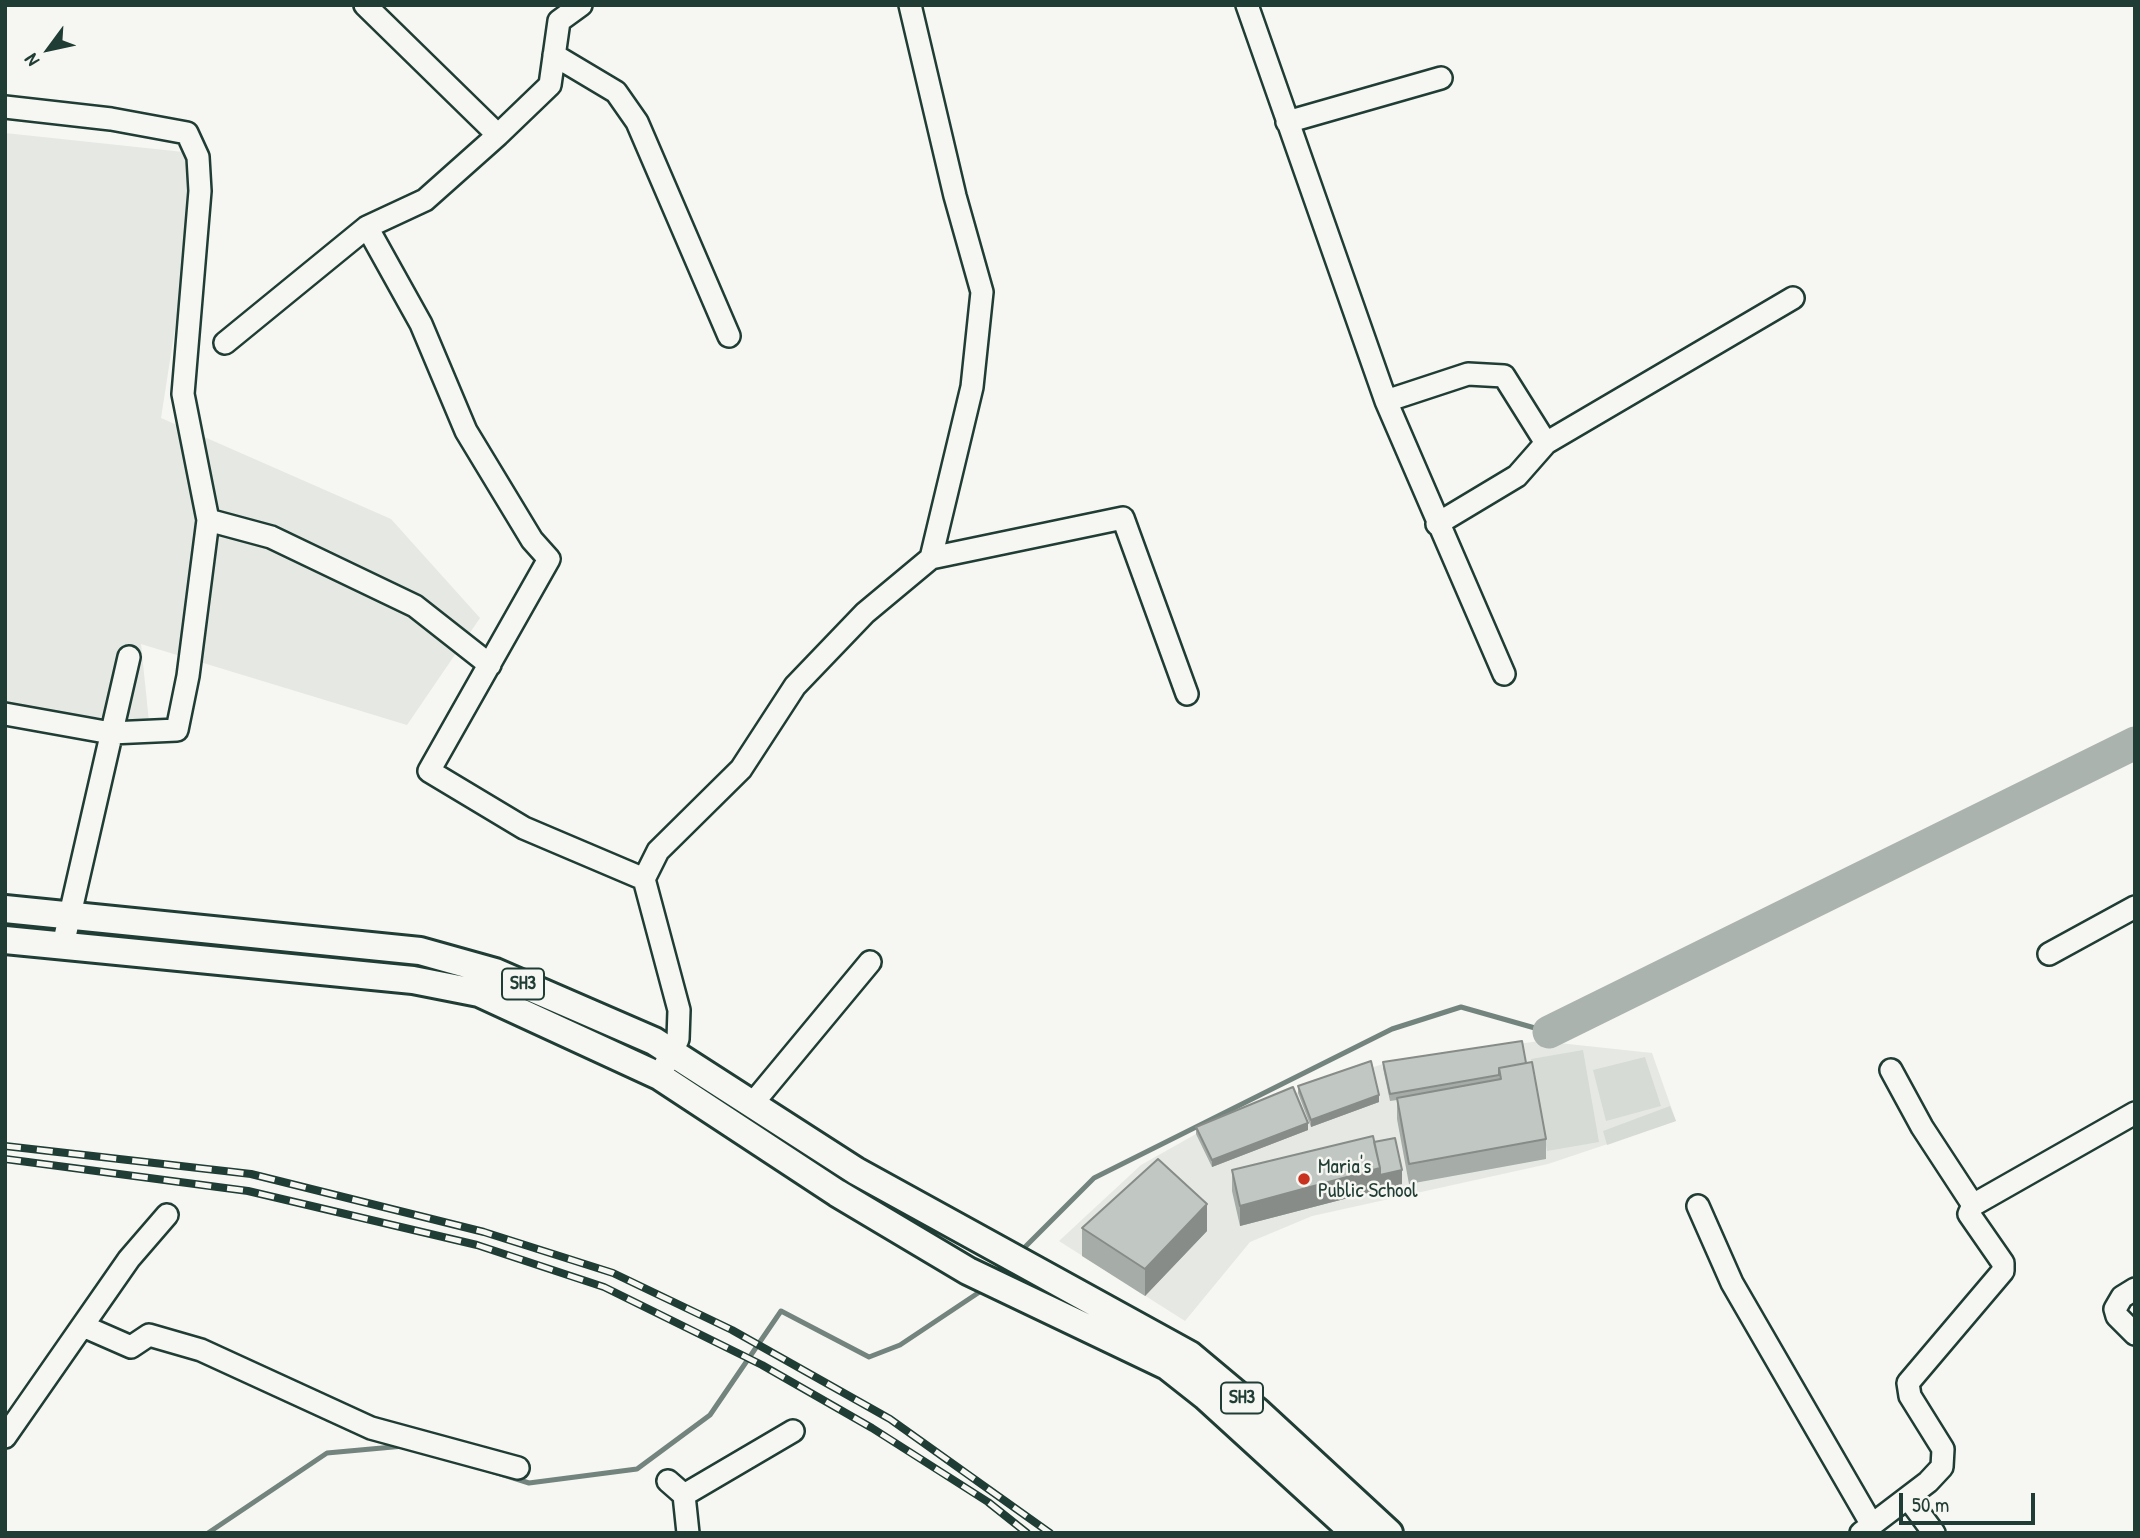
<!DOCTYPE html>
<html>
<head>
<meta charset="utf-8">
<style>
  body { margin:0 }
  #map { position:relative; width:2140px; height:1538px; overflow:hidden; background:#f6f6f2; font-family:"Patrick Hand",sans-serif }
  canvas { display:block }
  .frame { position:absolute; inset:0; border:7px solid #1f3d34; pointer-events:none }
  .north { position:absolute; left:14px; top:14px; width:70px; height:70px; -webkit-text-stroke:5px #f6f6f2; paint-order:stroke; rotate:237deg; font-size:19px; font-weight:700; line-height:28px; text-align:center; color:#1f3d34 }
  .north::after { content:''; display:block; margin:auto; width:24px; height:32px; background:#1f3d34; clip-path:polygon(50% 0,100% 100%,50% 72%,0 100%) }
  .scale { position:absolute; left:1899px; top:1493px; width:136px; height:32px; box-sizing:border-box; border:4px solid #1f3d34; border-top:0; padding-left:9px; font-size:21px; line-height:24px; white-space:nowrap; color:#1f3d34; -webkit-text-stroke:5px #f6f6f2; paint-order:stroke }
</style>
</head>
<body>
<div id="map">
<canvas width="2140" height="1538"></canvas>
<div class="frame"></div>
<div class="north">N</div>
<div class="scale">50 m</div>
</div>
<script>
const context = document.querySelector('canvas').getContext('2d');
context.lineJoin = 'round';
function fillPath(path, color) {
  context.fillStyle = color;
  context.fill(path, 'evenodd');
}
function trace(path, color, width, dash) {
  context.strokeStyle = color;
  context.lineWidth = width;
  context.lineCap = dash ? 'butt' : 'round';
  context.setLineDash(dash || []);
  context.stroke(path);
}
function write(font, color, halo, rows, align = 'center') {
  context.font = font + ' "Patrick Hand",sans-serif';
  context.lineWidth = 5;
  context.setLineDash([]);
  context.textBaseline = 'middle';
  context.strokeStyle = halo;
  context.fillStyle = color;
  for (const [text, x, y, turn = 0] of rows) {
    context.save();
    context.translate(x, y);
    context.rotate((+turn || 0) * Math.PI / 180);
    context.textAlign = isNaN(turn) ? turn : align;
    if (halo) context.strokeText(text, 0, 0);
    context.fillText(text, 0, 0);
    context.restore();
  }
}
const built = new Path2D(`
  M 5,133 L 202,154 L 161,418 L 391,519 L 480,618 L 407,725 L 141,644 L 149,722 L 5,709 Z
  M 1540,1041 L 1652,1053 L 1676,1121 L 1548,1164 L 1312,1216 L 1250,1242 L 1185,1321 L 1059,1241 L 1141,1165 L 1196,1134 L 1290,1095 L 1392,1061 Z`);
const green = new Path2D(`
  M 1583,1050 L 1599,1142 L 1547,1151 L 1531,1059 Z
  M 1645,1057 L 1661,1106 L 1606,1121 L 1593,1070 Z
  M 1670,1106 L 1676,1121 L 1607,1145 L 1603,1131 Z`);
const stream = new Path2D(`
  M 1020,1252 L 1094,1178 L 1392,1029 L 1461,1007 L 1549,1032
  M 488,1470 L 529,1483 L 637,1469 L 710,1415 L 781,1311 L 869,1357 L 900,1345 L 984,1289
  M 208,1533 L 327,1453 L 404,1446`);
const river = new Path2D(`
  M 1549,1032 L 2135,743`);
const minor = new Path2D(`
  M 365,5 L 498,135 L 425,200 L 367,227 L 421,324 L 466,431 L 532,540 L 549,559 L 429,771 L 524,828 L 644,879
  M 1247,5 L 1386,401 L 1504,674
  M 554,55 L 616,92 L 637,122 L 729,336
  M 5,107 L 111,119 L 187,133 L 198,157 L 200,191 L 183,394 L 208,520 L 188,676 L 177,730 L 111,733 L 5,714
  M 1287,122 L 1441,78
  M 498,135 L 550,85 L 559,21 L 581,5
  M 225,343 L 367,227
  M 1386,401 L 1468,374 L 1504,376 L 1546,443
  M 208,520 L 271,537 L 415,606 L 490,665
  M 1437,524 L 1517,476 L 1546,443 L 1793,298
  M 931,558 L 1123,518 L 1187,694
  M 63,945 L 129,657
  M 2049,954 L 2135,907
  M 665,1065 L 678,1039 L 679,1010 L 644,879 L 658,851 L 741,769 L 795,686 L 865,613 L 931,558 L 972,387 L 982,292 L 955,196 L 910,5
  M 1891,1070 L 1922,1127 L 1973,1205
  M 753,1103 L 870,962
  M 1698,1206 L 1732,1283 L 1872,1525
  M 2135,1289 L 2122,1297 L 2115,1309 L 2117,1316 L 2135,1334
  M 83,1326 L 131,1347 L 149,1335 L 201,1350 L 371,1428 L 518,1468
  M 5,1437 L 129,1259 L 167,1215
  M 668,1481 L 684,1495 L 688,1533
  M 684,1495 L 793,1431
  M 1908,1498 L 1934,1533
  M 1861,1533 L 1928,1482 L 1942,1467 L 1943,1449 L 1910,1396 L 1908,1383 L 2003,1271 L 2003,1263 L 1969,1214 L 1973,1205 L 2135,1113`);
const major = new Path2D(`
  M 5,909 L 420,951 L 495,972 L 654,1041 L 856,1171 L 1190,1355 L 1258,1412 L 1389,1533
  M 5,940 L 413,980 L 479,993 L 659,1076 L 837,1193 L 968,1271 L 1167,1366 L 1205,1396 L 1355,1533`);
const rail = new Path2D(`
  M 5,1146 L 251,1174 L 484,1232 L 613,1273 L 732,1330 L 890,1419 L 1050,1533
  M 5,1159 L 248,1191 L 477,1245 L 604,1287 L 762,1365 L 872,1428 L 988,1502 L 1027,1533`);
const wall = new Path2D(`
  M 1383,1062 L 1526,1063 L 1546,1139 L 1546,1159 L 1409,1184 L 1397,1119 L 1397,1100 L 1390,1101 L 1383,1068 Z
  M 1298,1086 L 1379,1102 L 1311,1127 L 1298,1093 Z
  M 1196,1127 L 1308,1130 L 1212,1167 L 1196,1134 Z
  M 1374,1142 L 1402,1184 L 1240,1226 L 1232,1191 L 1232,1170 Z
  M 1082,1228 L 1207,1231 L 1145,1296 L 1082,1256 Z`);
const shadedWall = new Path2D(`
  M 1379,1095 L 1379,1102 L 1311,1127 L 1311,1120 Z
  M 1308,1123 L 1308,1130 L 1212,1167 L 1212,1160 Z
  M 1380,1168 L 1402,1170 L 1402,1184 L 1240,1226 L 1240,1206 Z
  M 1207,1204 L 1207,1231 L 1145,1296 L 1145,1269 Z`);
const building = new Path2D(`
  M 1522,1041 L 1526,1063 L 1499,1068 L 1499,1075 L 1390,1094 L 1383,1062 Z
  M 1371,1061 L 1379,1095 L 1311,1120 L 1298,1086 Z
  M 1532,1062 L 1546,1139 L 1409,1164 L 1397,1098 L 1501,1079 L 1499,1068 Z
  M 1293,1087 L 1308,1123 L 1212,1160 L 1196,1127 Z
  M 1373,1136 L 1380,1168 L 1240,1206 L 1232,1170 Z
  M 1395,1138 L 1402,1170 L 1380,1175 L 1380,1168 L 1374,1142 Z
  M 1158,1159 L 1207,1204 L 1145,1269 L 1082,1228 Z`);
const markers = [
  [1304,1179,7,"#c8321e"]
];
const shields = [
  [523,984,42],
  [1242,1398,42]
];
const shieldNames = [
  ["SH3",523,984],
  ["SH3",1242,1398]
];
const poiNames = [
  ["Maria's",1318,1167],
  ["Public School",1318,1191]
];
fillPath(built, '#e6e8e4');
fillPath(green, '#d6dbd6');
trace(stream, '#72847d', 5);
trace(river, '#aab3ae', 33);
trace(minor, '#1f3d34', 26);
trace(major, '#1f3d34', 32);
trace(minor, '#f6f6f2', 21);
trace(major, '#f6f6f2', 26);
trace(rail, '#1f3d34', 8);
trace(rail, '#f6f6f2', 5, [16]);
fillPath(wall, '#a6aca8');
fillPath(shadedWall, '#878c88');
fillPath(building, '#c1c8c3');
trace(building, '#878c88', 2);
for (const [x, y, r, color] of markers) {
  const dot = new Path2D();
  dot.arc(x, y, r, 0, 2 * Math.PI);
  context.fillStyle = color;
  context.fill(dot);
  trace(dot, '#f6f6f2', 2.5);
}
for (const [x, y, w] of shields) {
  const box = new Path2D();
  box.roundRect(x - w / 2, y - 15.5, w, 31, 5);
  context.fillStyle = '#f6f6f2';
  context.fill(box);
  trace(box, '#1f3d34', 2);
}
write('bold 19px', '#1f3d34', null, shieldNames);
write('21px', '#1f3d34', '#f6f6f2', poiNames, 'left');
</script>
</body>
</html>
